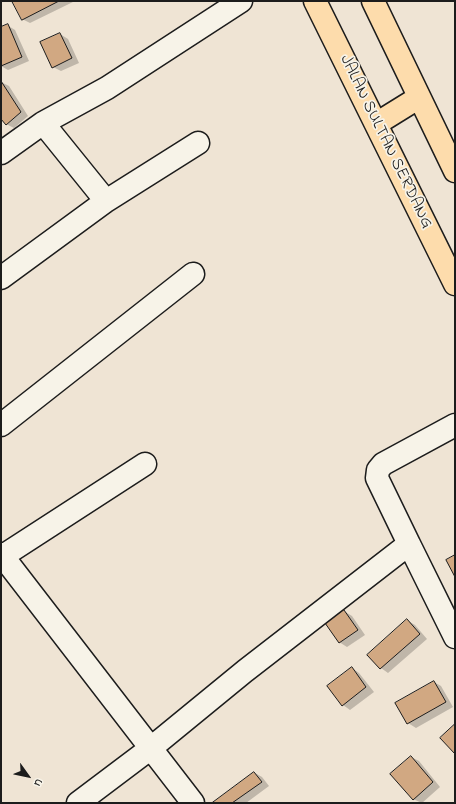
<!DOCTYPE html>
<html>
<head>
<meta charset="utf-8">
<style>
  body { margin:0 }
  #map { position:relative; width:456px; height:804px; overflow:hidden; background:#efe4d4; font-family:"Indie Flower",sans-serif }
  canvas { display:block }
  .frame { position:absolute; inset:0; border:2px solid #1c1c1c; pointer-events:none }
  .north { position:absolute; left:8px; top:756px; width:40px; height:40px; -webkit-text-stroke:3px #f7f3e8; paint-order:stroke; rotate:123deg; font-size:11px; font-weight:700; line-height:16px; text-align:center; color:#1c1c1c }
  .north::after { content:''; display:block; margin:auto; width:14px; height:18px; background:#1c1c1c; clip-path:polygon(50% 0,100% 100%,50% 72%,0 100%) }
</style>
</head>
<body>
<div id="map">
<canvas width="456" height="804"></canvas>
<div class="frame"></div>
<div class="north">U</div>
</div>
<script>
const context = document.querySelector('canvas').getContext('2d');
context.lineJoin = 'round';
function fillPath(path, color) {
  context.fillStyle = color;
  context.fill(path, 'evenodd');
}
function trace(path, color, width, dash) {
  context.strokeStyle = color;
  context.lineWidth = width;
  context.lineCap = dash ? 'butt' : 'round';
  context.setLineDash(dash || []);
  context.stroke(path);
}
function write(font, color, halo, rows, align = 'center') {
  context.font = font + ' "Indie Flower",sans-serif';
  context.lineWidth = 3.5;
  context.setLineDash([]);
  context.textBaseline = 'middle';
  context.strokeStyle = halo;
  context.fillStyle = color;
  for (const [text, x, y, turn = 0] of rows) {
    context.save();
    context.translate(x, y);
    context.rotate((+turn || 0) * Math.PI / 180);
    context.textAlign = isNaN(turn) ? turn : align;
    if (halo) context.strokeText(text, 0, 0);
    context.fillText(text, 0, 0);
    context.restore();
  }
}
const shadow = new Path2D(`
  M 13,1 L 75,1 L 30,23 L 22,19 Z
  M 7,25 L 15,30 L 29,61 L 8,70 L 1,66 L 1,28 Z
  M 60,34 L 68,39 L 79,63 L 61,71 L 53,67 Z
  M 1,82 L 9,86 L 28,116 L 14,128 L 6,124 L 1,117 Z
  M 344,611 L 352,616 L 365,635 L 347,647 L 339,642 Z
  M 408,621 L 415,625 L 427,639 L 388,673 L 381,668 Z
  M 352,668 L 359,673 L 374,692 L 350,710 L 343,705 Z
  M 434,682 L 441,686 L 453,707 L 416,728 L 408,723 Z
  M 411,757 L 419,761 L 440,787 L 422,803 L 413,799 Z
  M 255,773 L 262,777 L 269,786 L 246,803 L 213,803 Z`);
const building = new Path2D(`
  M 12,1 L 59,1 L 22,20 Z
  M 8,24 L 22,57 L 1,66 L 1,27 Z
  M 60,33 L 72,58 L 52,68 L 40,42 Z
  M 1,81 L 21,112 L 6,125 L 1,119 Z
  M 455,555 L 455,577 L 446,560 Z
  M 344,610 L 358,630 L 339,643 L 325,623 Z
  M 407,619 L 420,634 L 380,669 L 367,655 Z
  M 352,667 L 366,687 L 342,706 L 327,686 Z
  M 434,681 L 446,702 L 407,724 L 395,703 Z
  M 455,724 L 455,754 L 440,738 Z
  M 411,756 L 433,782 L 413,800 L 390,774 Z
  M 254,772 L 262,782 L 232,803 L 212,803 Z`);
const minor = new Path2D(`
  M 1,153 L 43,123 L 107,88 L 241,1
  M 106,201 L 198,143
  M 1,278 L 106,201 L 43,123
  M 1,425 L 193,274
  M 409,544 L 455,637
  M 1,554 L 193,803
  M 3,556 L 145,464
  M 78,803 L 151,748 L 245,671 L 409,544 L 377,478 L 378,470 L 383,464 L 455,425`);
const highway = new Path2D(`
  M 315,1 L 455,284
  M 373,1 L 455,171
  M 376,124 L 418,98`);
const streetNames = [
  ["JALAN SULTAN SERDANG",385,142,64]
];
fillPath(shadow, '#0003');
fillPath(building, '#d1a882');
trace(building, '#1c1c1c', 1);
trace(minor, '#1c1c1c', 25);
trace(highway, '#1c1c1c', 25);
trace(minor, '#f7f3e8', 22);
trace(highway, '#fddcac', 22);
write('17px', '#1c1c1c', '#f7f3e8', streetNames);
</script>
</body>
</html>
